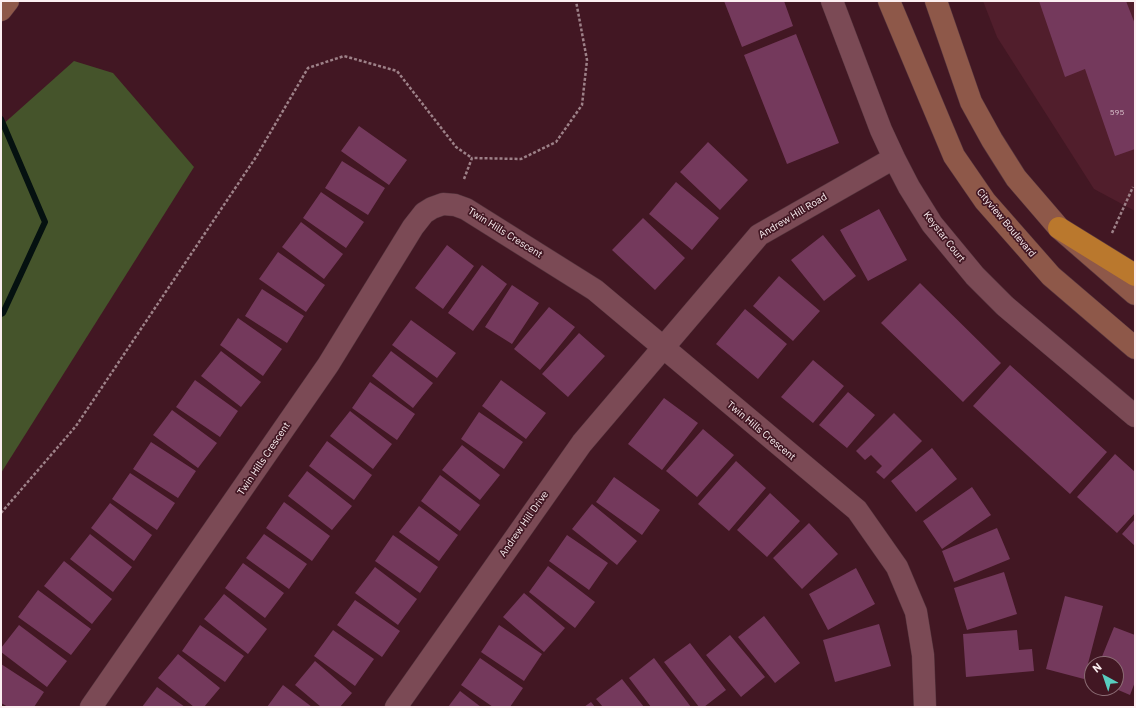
<!DOCTYPE html>
<html>
<head>
<meta charset="utf-8">
<style>
  body { margin:0 }
  #map { position:relative; width:1136px; height:708px; overflow:hidden; background:#421723; font-family:"IBM Plex Sans",sans-serif }
  canvas { display:block }
  .frame { position:absolute; inset:0; border:2px solid #fbeff1; pointer-events:none }
  .north { position:absolute; left:1084px; top:656px; width:40px; height:40px; box-sizing:border-box; background:#421723; border:1px solid #8c6d75; border-radius:50%; rotate:320deg; font-size:11px; font-weight:700; line-height:16px; text-align:center; color:#fbeff1 }
  .north::after { content:''; display:block; margin:auto; width:14px; height:18px; background:#58cec0; clip-path:polygon(50% 0,100% 100%,50% 72%,0 100%) }
</style>
</head>
<body>
<div id="map">
<canvas width="1136" height="708"></canvas>
<div class="frame"></div>
<div class="north">N</div>
</div>
<script>
const ctx = document.querySelector('canvas').getContext('2d');
ctx.lineJoin = 'round';
function paint(path, color) {
  ctx.fillStyle = color;
  ctx.fill(path, 'evenodd');
}
function shape(rows) {
  const path = new Path2D();
  for (const r of rows) {
    path.moveTo(r[0], r[1]);
    for (let i = 2; i < r.length; i += 2) path.lineTo(r[i], r[i + 1]);
  }
  return path;
}
function stroke(path, color, width, dash) {
  ctx.strokeStyle = color;
  ctx.lineWidth = width;
  ctx.lineCap = dash ? 'butt' : 'round';
  ctx.setLineDash(dash || []);
  ctx.stroke(path);
}
function drawText(font, color, halo, rows, align = 'center') {
  ctx.font = font + ' "IBM Plex Sans",sans-serif';
  ctx.lineWidth = 3.5;
  ctx.setLineDash([]);
  ctx.textBaseline = 'middle';
  ctx.strokeStyle = halo;
  ctx.fillStyle = color;
  for (const [text, x, y, turn = 0] of rows) {
    ctx.save();
    ctx.translate(x, y);
    ctx.rotate((+turn || 0) * Math.PI / 180);
    ctx.textAlign = isNaN(turn) ? turn : align;
    if (halo) ctx.strokeText(text, 0, 0);
    ctx.fillText(text, 0, 0);
    ctx.restore();
  }
}
paint(shape([
  [983,1,1135,1,1135,211,1094,189,997,37]
]), '#511e2c');
paint(shape([
  [74,61,113,73,194,167,1,473,1,126]
]), '#45542b');
stroke(shape([
  [1,119,45,222,3,313,1,314]
]), '#051110', 6);
paint(shape([
  [724,1,784,1,793,26,742,47],
  [1039,1,1126,1,1135,24,1135,149,1115,156,1085,69,1065,77],
  [796,34,839,143,787,164,744,55],
  [359,126,407,160,389,185,341,151],
  [708,142,748,180,720,210,680,172],
  [342,161,385,188,368,215,325,188],
  [676,182,719,218,692,250,649,214],
  [321,192,364,222,346,248,303,218],
  [879,209,907,260,868,281,840,230],
  [643,218,685,258,655,290,612,250],
  [301,222,343,254,324,279,282,247],
  [823,235,856,276,824,301,791,260],
  [447,245,474,266,443,309,415,288],
  [278,252,325,285,306,312,259,279],
  [482,265,507,284,473,331,448,313],
  [779,276,820,311,793,341,753,306],
  [920,283,1001,363,963,402,881,323],
  [512,285,539,303,512,344,485,327],
  [262,289,304,316,287,343,245,316],
  [549,307,575,327,540,370,514,349],
  [745,309,787,344,758,379,716,344],
  [238,318,282,349,263,376,220,345],
  [411,320,456,353,437,378,392,345],
  [579,333,605,356,568,397,542,374],
  [221,351,261,382,241,407,201,376],
  [391,351,433,383,413,408,372,376],
  [813,360,844,386,813,423,781,397],
  [1010,365,1107,452,1070,494,973,406],
  [195,380,238,411,220,437,176,407],
  [501,380,546,413,526,439,482,406],
  [370,382,415,414,397,440,352,408],
  [848,392,875,415,847,448,819,425],
  [664,398,698,423,662,470,628,444],
  [172,410,217,443,198,468,153,435],
  [350,411,392,444,373,469,330,436],
  [479,412,523,442,504,469,461,439],
  [894,413,922,441,884,479,876,472,882,466,871,455,865,460,856,451],
  [703,429,734,455,697,497,666,471],
  [327,441,372,475,354,500,309,466],
  [151,442,196,471,178,498,133,469],
  [462,445,500,475,480,500,442,470],
  [932,448,957,479,916,512,891,481],
  [1115,454,1135,472,1135,513,1117,533,1077,497],
  [736,461,766,488,729,531,698,504],
  [307,471,352,506,332,530,288,496],
  [130,473,175,503,157,530,112,499],
  [440,475,480,505,460,531,421,501],
  [614,477,660,510,642,535,596,502],
  [972,487,991,515,942,549,923,521],
  [770,493,800,521,767,557,737,530],
  [284,502,330,536,312,561,266,528],
  [110,503,152,535,134,561,91,528],
  [592,504,637,541,617,565,572,529],
  [419,506,458,535,439,561,399,532],
  [1135,519,1135,546,1122,534],
  [809,523,838,554,802,589,773,558],
  [997,528,1010,559,954,582,942,551],
  [90,534,132,567,113,592,70,559],
  [264,534,307,564,289,589,246,558],
  [393,535,438,567,420,593,375,561],
  [567,535,608,563,589,590,549,561],
  [64,561,112,599,92,624,44,586],
  [243,563,284,593,265,618,225,588],
  [548,566,595,602,575,628,529,592],
  [375,567,417,599,398,625,355,593],
  [856,568,875,604,828,630,809,594],
  [1004,572,1017,614,967,630,954,588],
  [38,590,91,629,71,655,18,617],
  [524,593,565,628,544,652,503,617],
  [224,594,267,629,248,654,204,619],
  [1065,596,1103,606,1084,679,1046,669],
  [355,600,400,631,382,657,337,625],
  [764,616,800,663,775,683,738,637],
  [879,624,891,666,835,682,823,640],
  [19,625,67,661,47,687,1,652,1,648],
  [200,625,244,656,225,682,182,651],
  [499,625,542,654,524,681,481,652],
  [1114,627,1135,635,1135,682,1130,695,1116,689,1116,664,1099,664],
  [333,630,374,659,355,686,314,656],
  [1017,630,1019,650,1032,649,1034,671,966,677,963,634],
  [730,635,765,677,741,697,706,655],
  [690,643,726,690,704,707,699,707,664,662],
  [178,654,220,688,204,707,194,707,158,678],
  [480,658,523,688,510,707,493,707,461,685],
  [654,658,691,707,651,707,629,678],
  [315,661,352,693,340,707,321,707,295,685],
  [1,664,44,692,34,707,8,707,1,703],
  [622,679,644,707,603,707,596,699],
  [283,685,312,707,267,707],
  [157,687,185,707,142,707],
  [460,691,481,707,448,707],
  [591,702,595,707,584,707]
]), '#74395c');
const minor = shape([
  [832,1,881,130,894,158,909,187,932,224,975,276,1005,306,1135,416],
  [91,707,328,365,413,227,424,213,432,208,443,204,455,205,466,209,595,290,857,510,897,567,916,612,923,655,925,707],
  [396,707,582,443,759,235,894,158]
]);
const secondary = shape([
  [889,1,954,156,985,201,1051,276,1135,348],
  [936,1,971,102,992,140,1016,178,1059,228,1135,294],
  [1,10,8,1]
]);
const motorway = shape([
  [1059,228,1135,275]
]);
stroke(minor, '#55353e', 23);
stroke(secondary, '#55353e', 23);
stroke(motorway, '#55353e', 23);
stroke(shape([
  [464,179,472,158,521,159,556,142,582,105,587,60,576,1],
  [1112,233,1133,187],
  [1,513,76,426,256,157,308,68,344,56,397,71,456,147,472,158]
]), '#9d8188', 2.5, [3, 2]);
stroke(minor, '#7b4a55', 22);
stroke(secondary, '#8e5849', 22);
stroke(motorway, '#ba782d', 22);
drawText('8px', '#d9c2cc', null, [
  ["595",1117,113]
]);
drawText('10px', '#fbeff1', '#421723', [
  ["Andrew Hill Road",793,216,-31],
  ["Cityview Boulevard",1006,223,50],
  ["Twin Hills Crescent",505,233,32],
  ["Keystar Court",944,237,52],
  ["Twin Hills Crescent",761,431,40],
  ["Twin Hills Crescent",264,459,-56],
  ["Andrew Hill Drive",524,524,-55]
]);
</script>
</body>
</html>
